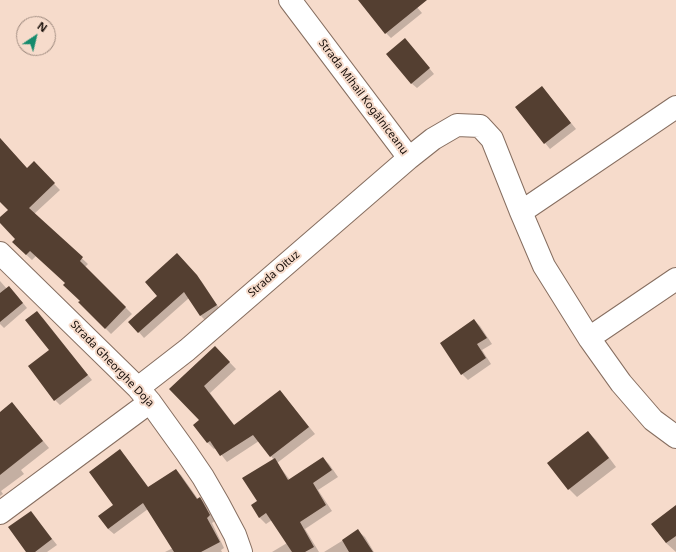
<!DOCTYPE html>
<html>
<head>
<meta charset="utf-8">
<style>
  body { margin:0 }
  #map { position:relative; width:676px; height:552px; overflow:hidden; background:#f6dbcb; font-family:"Noto Sans",sans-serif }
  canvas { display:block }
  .north { position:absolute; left:16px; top:16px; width:40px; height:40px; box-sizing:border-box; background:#f6dbcb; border:1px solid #9c887d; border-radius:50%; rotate:35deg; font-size:11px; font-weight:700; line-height:16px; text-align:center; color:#150c07 }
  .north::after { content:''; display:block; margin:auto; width:14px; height:18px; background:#168b6d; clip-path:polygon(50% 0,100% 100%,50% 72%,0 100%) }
</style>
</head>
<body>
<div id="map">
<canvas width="676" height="552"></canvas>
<div class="north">N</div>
</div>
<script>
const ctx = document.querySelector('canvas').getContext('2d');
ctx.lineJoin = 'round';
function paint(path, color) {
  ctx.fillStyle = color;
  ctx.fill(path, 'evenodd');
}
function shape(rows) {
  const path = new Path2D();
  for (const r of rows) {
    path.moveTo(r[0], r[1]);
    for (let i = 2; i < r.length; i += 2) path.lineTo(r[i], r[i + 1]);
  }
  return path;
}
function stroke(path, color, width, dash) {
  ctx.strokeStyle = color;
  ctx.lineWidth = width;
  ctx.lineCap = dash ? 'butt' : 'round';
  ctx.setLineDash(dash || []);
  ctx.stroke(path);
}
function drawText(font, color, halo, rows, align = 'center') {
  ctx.font = font + ' "Noto Sans",sans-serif';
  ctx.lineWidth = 4;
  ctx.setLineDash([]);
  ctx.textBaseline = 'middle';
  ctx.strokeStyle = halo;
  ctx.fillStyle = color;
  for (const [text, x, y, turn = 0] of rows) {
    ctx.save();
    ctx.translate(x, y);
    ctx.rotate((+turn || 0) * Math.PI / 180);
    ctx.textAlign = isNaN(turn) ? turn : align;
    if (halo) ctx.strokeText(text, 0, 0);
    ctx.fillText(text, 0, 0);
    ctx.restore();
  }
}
paint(shape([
  [372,0,411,0,422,13,391,38,386,33],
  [410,45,434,74,417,88,411,83],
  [542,87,576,129,550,149,516,108],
  [0,138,27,169,34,163,60,190,34,214,88,264,85,267,132,314,111,334,80,302,81,301,66,283,36,256,32,260,19,248,17,239,0,221,0,219,9,210,0,201],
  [183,260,202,282,221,311,206,321,201,316,189,298,144,338,130,322,159,296],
  [0,281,7,289,14,292,27,308,4,328,0,324],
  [42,317,92,380,60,405,55,400,50,350],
  [474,320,480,326,492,344,482,350,491,364,468,380,462,374,441,343],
  [215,347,236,369,210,393,235,426,280,391,315,434,277,463,290,480,323,458,329,464,338,477,318,490,332,511,305,529,319,552,272,552,287,543,272,520,266,524,260,518,252,505,258,501,274,460,259,441,227,462,216,448,214,449,208,443,194,425,200,420,170,389],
  [12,403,49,448,21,470,24,474,1,491,3,494,0,496,0,413],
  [588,432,596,440,616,467,577,497,569,489],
  [125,456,149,488,176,470,181,475,198,499,200,498,205,503,215,521,212,523,224,548,221,550,222,552,165,552,173,548,148,509,114,534,108,529],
  [676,506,676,552,666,543,652,524],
  [31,512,57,545,47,552,27,552],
  [358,531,365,537,374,552,324,552]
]), '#0003');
paint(shape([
  [358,0,427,0,385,34],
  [405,38,430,68,411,84,386,54],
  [542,86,571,123,544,144,515,107],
  [0,138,27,168,34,161,55,183,29,208,83,257,80,261,126,307,105,329,78,302,80,301,63,285,65,283,30,251,26,255,12,242,15,239,0,223,0,217,8,210,0,202],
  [177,253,197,275,217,305,200,316,184,292,138,333,128,322,157,296,145,282],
  [9,286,23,303,0,322,0,293],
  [37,311,88,375,54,401,28,366,49,350,25,320],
  [474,319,487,338,477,344,486,358,461,375,440,343],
  [215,346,230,362,204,386,234,425,280,390,309,427,270,457,253,435,220,456,210,441,207,443,193,425,199,420,169,389],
  [12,402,43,441,0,475,0,412],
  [588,431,609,458,568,490,547,463],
  [120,449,148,487,176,469,197,499,200,497,210,515,207,518,220,542,201,552,174,552,143,503,108,529,98,516,113,505,89,472],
  [323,457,332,470,313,483,326,505,300,522,314,547,305,552,292,552,266,513,259,518,251,505,257,501,242,478,275,458,288,480],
  [676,505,676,536,666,543,651,524],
  [31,511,52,539,35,552,26,552,8,527],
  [358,529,373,552,349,552,342,540]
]), '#543f31');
const minor = shape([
  [290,0,409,158],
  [521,212,676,107],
  [0,253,138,388,150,402,186,452,203,477,218,503,235,535,241,552],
  [589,338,676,279],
  [138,388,187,350,409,158,433,139,457,125,480,126,492,139,521,212,544,266,589,338,621,383,653,420,676,437],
  [0,513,150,402]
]);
stroke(minor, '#866e60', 24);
stroke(minor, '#fff', 22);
drawText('11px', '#150c07', '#f6dbcb', [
  ["Strada Mihail Kogălniceanu",363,97,53],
  ["Strada Oituz",274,274,-41],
  ["Strada Gheorghe Doja",112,364,46]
]);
</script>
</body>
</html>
